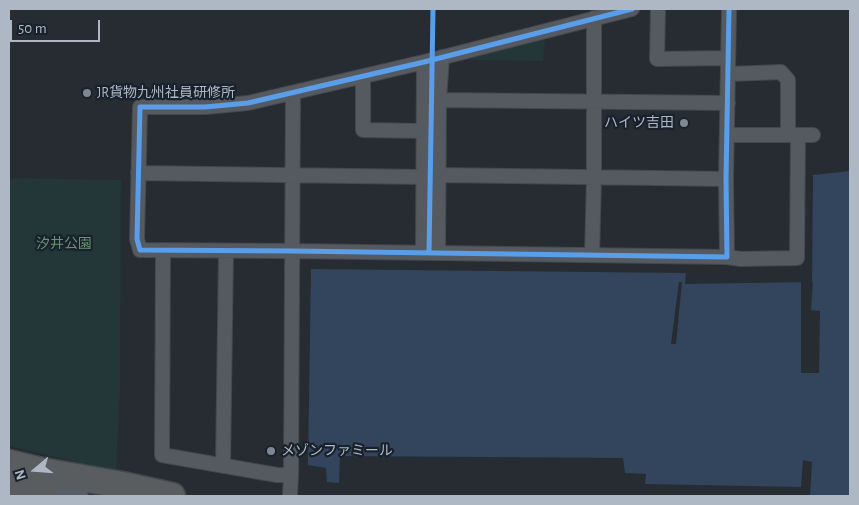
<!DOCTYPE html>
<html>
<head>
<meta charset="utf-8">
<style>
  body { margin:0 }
  #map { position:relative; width:859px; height:505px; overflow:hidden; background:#262c32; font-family:"Alegreya Sans",sans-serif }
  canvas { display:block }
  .frame { position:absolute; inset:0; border:10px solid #aeb8c5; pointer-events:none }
  .north { position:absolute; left:10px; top:445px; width:50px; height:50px; -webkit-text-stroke:4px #19222c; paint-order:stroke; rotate:252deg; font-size:14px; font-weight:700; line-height:20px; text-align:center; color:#aeb8c5 }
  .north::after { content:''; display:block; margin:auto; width:18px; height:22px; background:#aeb8c5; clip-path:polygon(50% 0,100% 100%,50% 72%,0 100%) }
  .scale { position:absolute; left:10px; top:20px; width:90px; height:22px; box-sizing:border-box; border:2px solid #aeb8c5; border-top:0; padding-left:6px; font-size:15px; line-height:18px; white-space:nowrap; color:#aeb8c5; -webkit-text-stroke:4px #19222c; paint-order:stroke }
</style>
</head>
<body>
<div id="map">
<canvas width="859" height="505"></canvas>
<div class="frame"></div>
<div class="north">N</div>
<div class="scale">50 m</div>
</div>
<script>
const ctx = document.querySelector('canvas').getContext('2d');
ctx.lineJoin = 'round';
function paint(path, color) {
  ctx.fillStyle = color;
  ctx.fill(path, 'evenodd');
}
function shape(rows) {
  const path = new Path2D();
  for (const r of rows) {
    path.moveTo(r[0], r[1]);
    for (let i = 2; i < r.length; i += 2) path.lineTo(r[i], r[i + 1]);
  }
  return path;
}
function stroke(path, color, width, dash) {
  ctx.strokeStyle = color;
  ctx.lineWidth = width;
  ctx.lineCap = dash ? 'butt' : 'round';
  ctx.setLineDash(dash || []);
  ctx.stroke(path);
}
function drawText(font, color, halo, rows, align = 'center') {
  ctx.font = font + ' "Alegreya Sans","Noto Sans JP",sans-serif';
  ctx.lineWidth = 4.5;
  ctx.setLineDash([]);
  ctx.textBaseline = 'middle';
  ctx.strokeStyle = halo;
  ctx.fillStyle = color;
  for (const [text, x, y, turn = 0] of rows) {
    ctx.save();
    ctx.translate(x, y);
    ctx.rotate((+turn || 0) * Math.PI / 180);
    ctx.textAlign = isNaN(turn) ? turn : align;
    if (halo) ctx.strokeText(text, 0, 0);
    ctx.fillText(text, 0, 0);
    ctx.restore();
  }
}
paint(shape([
  [545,37,543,61,471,60,473,55],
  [9,178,121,180,120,392,116,469,89,465,9,446]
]), '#233638');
paint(shape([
  [850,171,850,496,743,496,743,495,810,496,812,462,803,460,801,487,645,484,646,474,625,473,623,458,340,456,339,483,327,482,326,468,308,465,311,269,686,273,685,284,812,282,813,175]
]), '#32455c');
paint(shape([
  [679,282,682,282,676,344,671,344],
  [801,282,813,282,811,310,820,311,819,373,801,373]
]), '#262c32');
const street = shape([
  [632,9,424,62,248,103,205,107,140,107,137,239,140,250,292,251,727,257,726,179,729,9],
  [658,9,657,59,728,58],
  [363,77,363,130,423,131],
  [439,100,728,103],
  [727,135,788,135,788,80,781,72,729,74],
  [789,135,813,135],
  [138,173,423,177],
  [439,175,726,179],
  [163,250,162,455,277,475,291,475],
  [423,253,424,62],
  [438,253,439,100,442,57],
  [592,255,594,177,594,18],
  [727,257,741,259,797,258,798,135],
  [223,466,226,251],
  [290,496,291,475,293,94]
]);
const secondary = shape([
  [30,485,78,496]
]);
const highway = shape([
  [9,463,42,471,122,485,172,496],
  [9,488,44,496]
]);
stroke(street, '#44484d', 16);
stroke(secondary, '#44484d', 22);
stroke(highway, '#42484e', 29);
stroke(street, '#555a60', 14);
stroke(secondary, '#585e66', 20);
stroke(highway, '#5a5d60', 26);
stroke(shape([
  [632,9,424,62,248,103,205,107,140,107,137,239,140,250,292,251,727,257,726,179,729,9],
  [429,253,433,9]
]), '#5a9eea', 5);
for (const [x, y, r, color] of [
  [87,93,5,"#7e8792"],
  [684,123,5,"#7e8792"],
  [271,451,5,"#7e8792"]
]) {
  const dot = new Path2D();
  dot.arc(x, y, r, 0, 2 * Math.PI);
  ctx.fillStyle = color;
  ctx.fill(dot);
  stroke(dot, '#19222c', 2);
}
drawText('14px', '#aeb8c5', '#19222c', [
  ["JR貨物九州社員研修所",97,93],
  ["ハイツ吉田",674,123,"right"],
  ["メゾンファミール",281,451]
], 'left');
drawText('14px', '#65956e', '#19222c', [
  ["汐井公園",64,244]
]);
</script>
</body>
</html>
